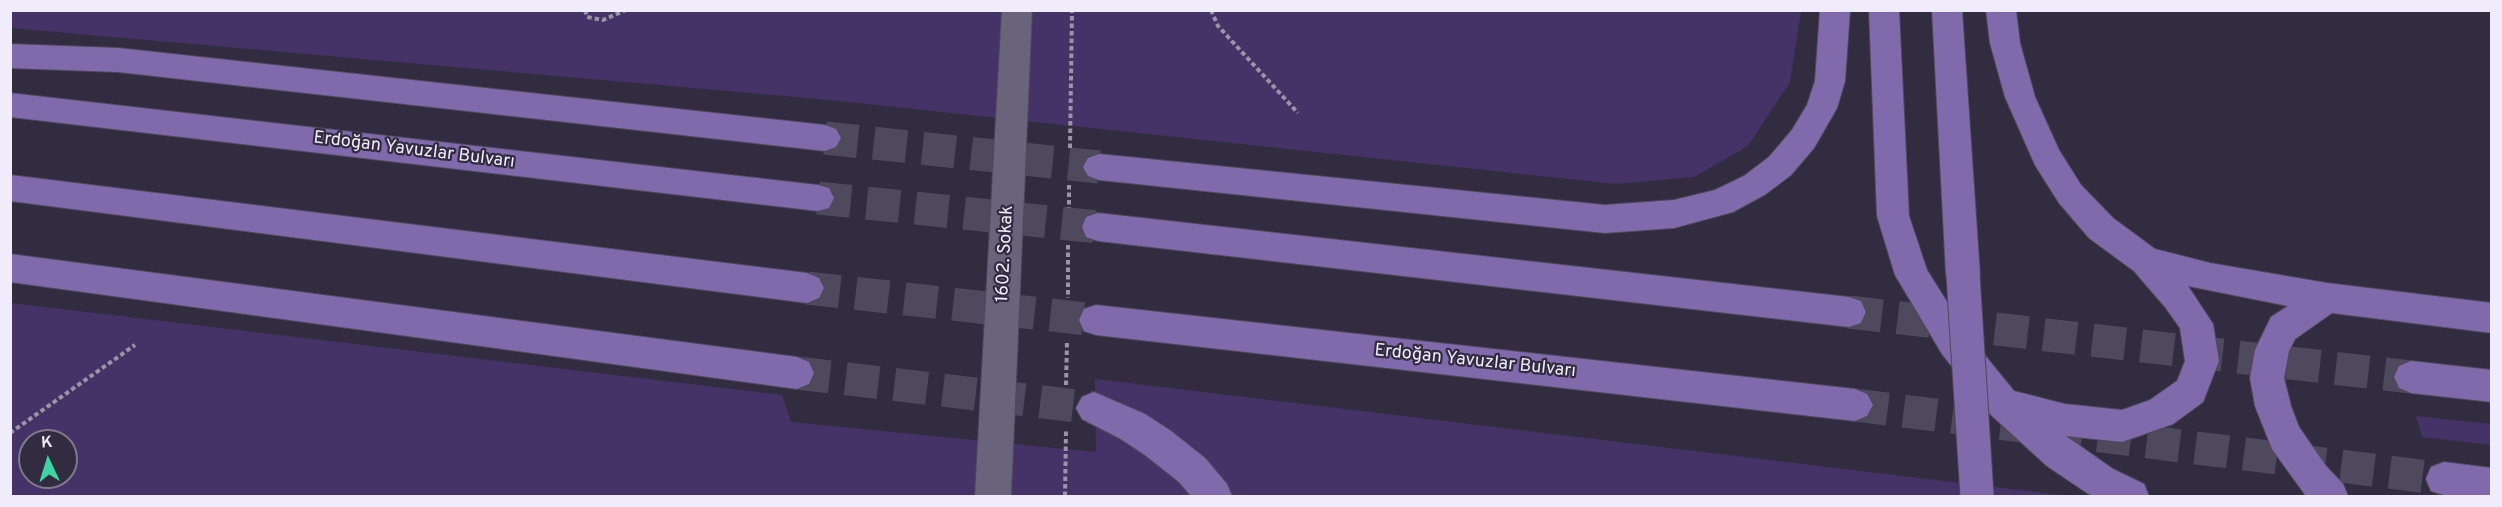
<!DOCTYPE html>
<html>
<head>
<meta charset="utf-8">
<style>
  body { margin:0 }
  #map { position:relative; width:2502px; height:507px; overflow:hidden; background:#322c41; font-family:Overpass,sans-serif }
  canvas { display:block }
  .frame { position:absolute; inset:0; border:12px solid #f0ecfb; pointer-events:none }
  .north { position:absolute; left:18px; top:429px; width:60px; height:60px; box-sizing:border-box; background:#322c41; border:2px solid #7e798b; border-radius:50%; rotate:356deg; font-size:16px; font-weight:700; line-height:24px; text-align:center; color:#f0ecfb }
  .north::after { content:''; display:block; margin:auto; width:21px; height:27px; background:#3ed4a3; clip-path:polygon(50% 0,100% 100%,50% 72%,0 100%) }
</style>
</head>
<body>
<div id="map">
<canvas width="2502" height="507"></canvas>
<div class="frame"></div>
<div class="north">K</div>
</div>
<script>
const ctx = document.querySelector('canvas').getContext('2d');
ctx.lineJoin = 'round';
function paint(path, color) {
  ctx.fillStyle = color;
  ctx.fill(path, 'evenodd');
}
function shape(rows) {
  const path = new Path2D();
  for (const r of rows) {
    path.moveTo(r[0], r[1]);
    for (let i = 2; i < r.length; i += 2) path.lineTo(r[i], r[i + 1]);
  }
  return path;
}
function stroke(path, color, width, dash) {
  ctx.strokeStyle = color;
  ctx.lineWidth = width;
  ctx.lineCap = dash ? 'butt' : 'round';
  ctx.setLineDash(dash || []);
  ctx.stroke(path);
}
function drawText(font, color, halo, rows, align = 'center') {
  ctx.font = font + ' Overpass,sans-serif';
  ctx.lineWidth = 4.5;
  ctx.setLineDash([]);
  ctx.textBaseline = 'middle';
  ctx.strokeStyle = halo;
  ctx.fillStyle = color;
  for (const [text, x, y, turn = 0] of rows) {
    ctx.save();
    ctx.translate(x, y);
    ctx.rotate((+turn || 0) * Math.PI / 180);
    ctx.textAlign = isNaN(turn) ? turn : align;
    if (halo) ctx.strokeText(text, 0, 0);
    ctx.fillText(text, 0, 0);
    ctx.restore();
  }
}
paint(shape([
  [10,11,1801,11,1790,82,1748,146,1694,177,1616,184,830,100,11,28],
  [11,303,782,395,791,422,1096,452,1095,379,2069,496,11,496],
  [30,441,66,441,66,477,30,477],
  [2416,416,2491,424,2491,445,2422,437]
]), '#453368');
stroke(shape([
  [825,138,1099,167],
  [818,198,1098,227],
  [807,288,1096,320],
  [1849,312,2411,377],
  [797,373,1094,408],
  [1855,405,2444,479]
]), '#4e495d', 33, [33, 16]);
const minor = shape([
  [1002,10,1032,10,1011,496,975,496,1002,10]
]);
const major = shape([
  [1820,10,1850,10,1845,81,1837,108,1814,148,1791,175,1766,194,1733,212,1674,228,1605,233,1099,180,1088,176,1083,167,1088,158,1099,154,1605,205,1674,200,1715,190,1744,176,1769,157,1792,130,1807,105,1815,81,1820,10],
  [1869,10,1899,10,1909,216,1927,270,1966,332,2014,391,2065,404,2122,410,2150,400,2177,381,2185,361,2180,328,2165,307,2134,271,2089,238,2059,203,2035,165,2005,97,1990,43,1986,10,2016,10,2020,43,2035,97,2059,150,2081,185,2113,218,2155,249,2210,263,2327,283,2492,303,2492,333,2332,313,2295,339,2289,351,2284,378,2291,406,2299,427,2326,466,2343,484,2348,496,2306,496,2272,449,2255,406,2250,378,2255,350,2271,317,2288,306,2188,286,2213,324,2219,361,2203,402,2173,424,2122,442,2066,436,2113,469,2144,484,2149,496,2094,496,2087,493,2047,466,1991,415,1942,354,1895,275,1877,216,1869,10],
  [1932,10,1962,10,1980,275,1975,285,1963,289,1951,285,1946,275,1932,10],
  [10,44,118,48,825,125,836,129,841,138,836,147,825,151,118,72,10,68,10,44],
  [10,93,818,185,829,188,834,198,829,208,818,211,10,117,10,93],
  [10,175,807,273,819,278,824,288,819,298,807,303,10,201,10,175],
  [1098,213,1849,297,1861,301,1866,312,1861,323,1849,327,1098,241,1086,237,1082,227,1086,217,1098,213],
  [10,254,797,357,809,362,814,373,809,384,797,389,10,282,10,254],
  [1096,305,1855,389,1867,394,1873,405,1867,416,1855,421,1096,335,1084,331,1079,320,1084,309,1096,305],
  [2411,361,2492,370,2492,402,2411,393,2399,388,2394,377,2399,366,2411,361],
  [1094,392,1145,414,1171,431,1205,458,1227,484,1232,496,1191,496,1179,482,1145,455,1119,438,1082,419,1076,408,1082,397,1094,392],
  [2444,462,2492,468,2492,496,2447,496,2431,491,2426,479,2431,467,2444,462]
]);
stroke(minor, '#4d485a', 2);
stroke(major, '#4d485a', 2);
stroke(shape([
  [585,10,587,17,603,20,626,10],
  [1211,10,1218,26,1298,113],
  [1070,148,1072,10],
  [1069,185,1069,208],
  [1068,245,1068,298],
  [1066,385,1067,341],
  [10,433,135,345],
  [1065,496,1066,431]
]), '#9994a6', 4, [4.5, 3]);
paint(minor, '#6a637c');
paint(major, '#806aab');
const majorBridge = shape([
  [1963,275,1977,496]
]);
stroke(majorBridge, '#4d485a', 35, []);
stroke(majorBridge, '#806aab', 33);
drawText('18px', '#f0ecfb', '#322c41', [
  ["Erdoğan Yavuzlar Bulvarı",414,151,7],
  ["1602. Sokak",1006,254,-87],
  ["Erdoğan Yavuzlar Bulvarı",1475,362,6]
]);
</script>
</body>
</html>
